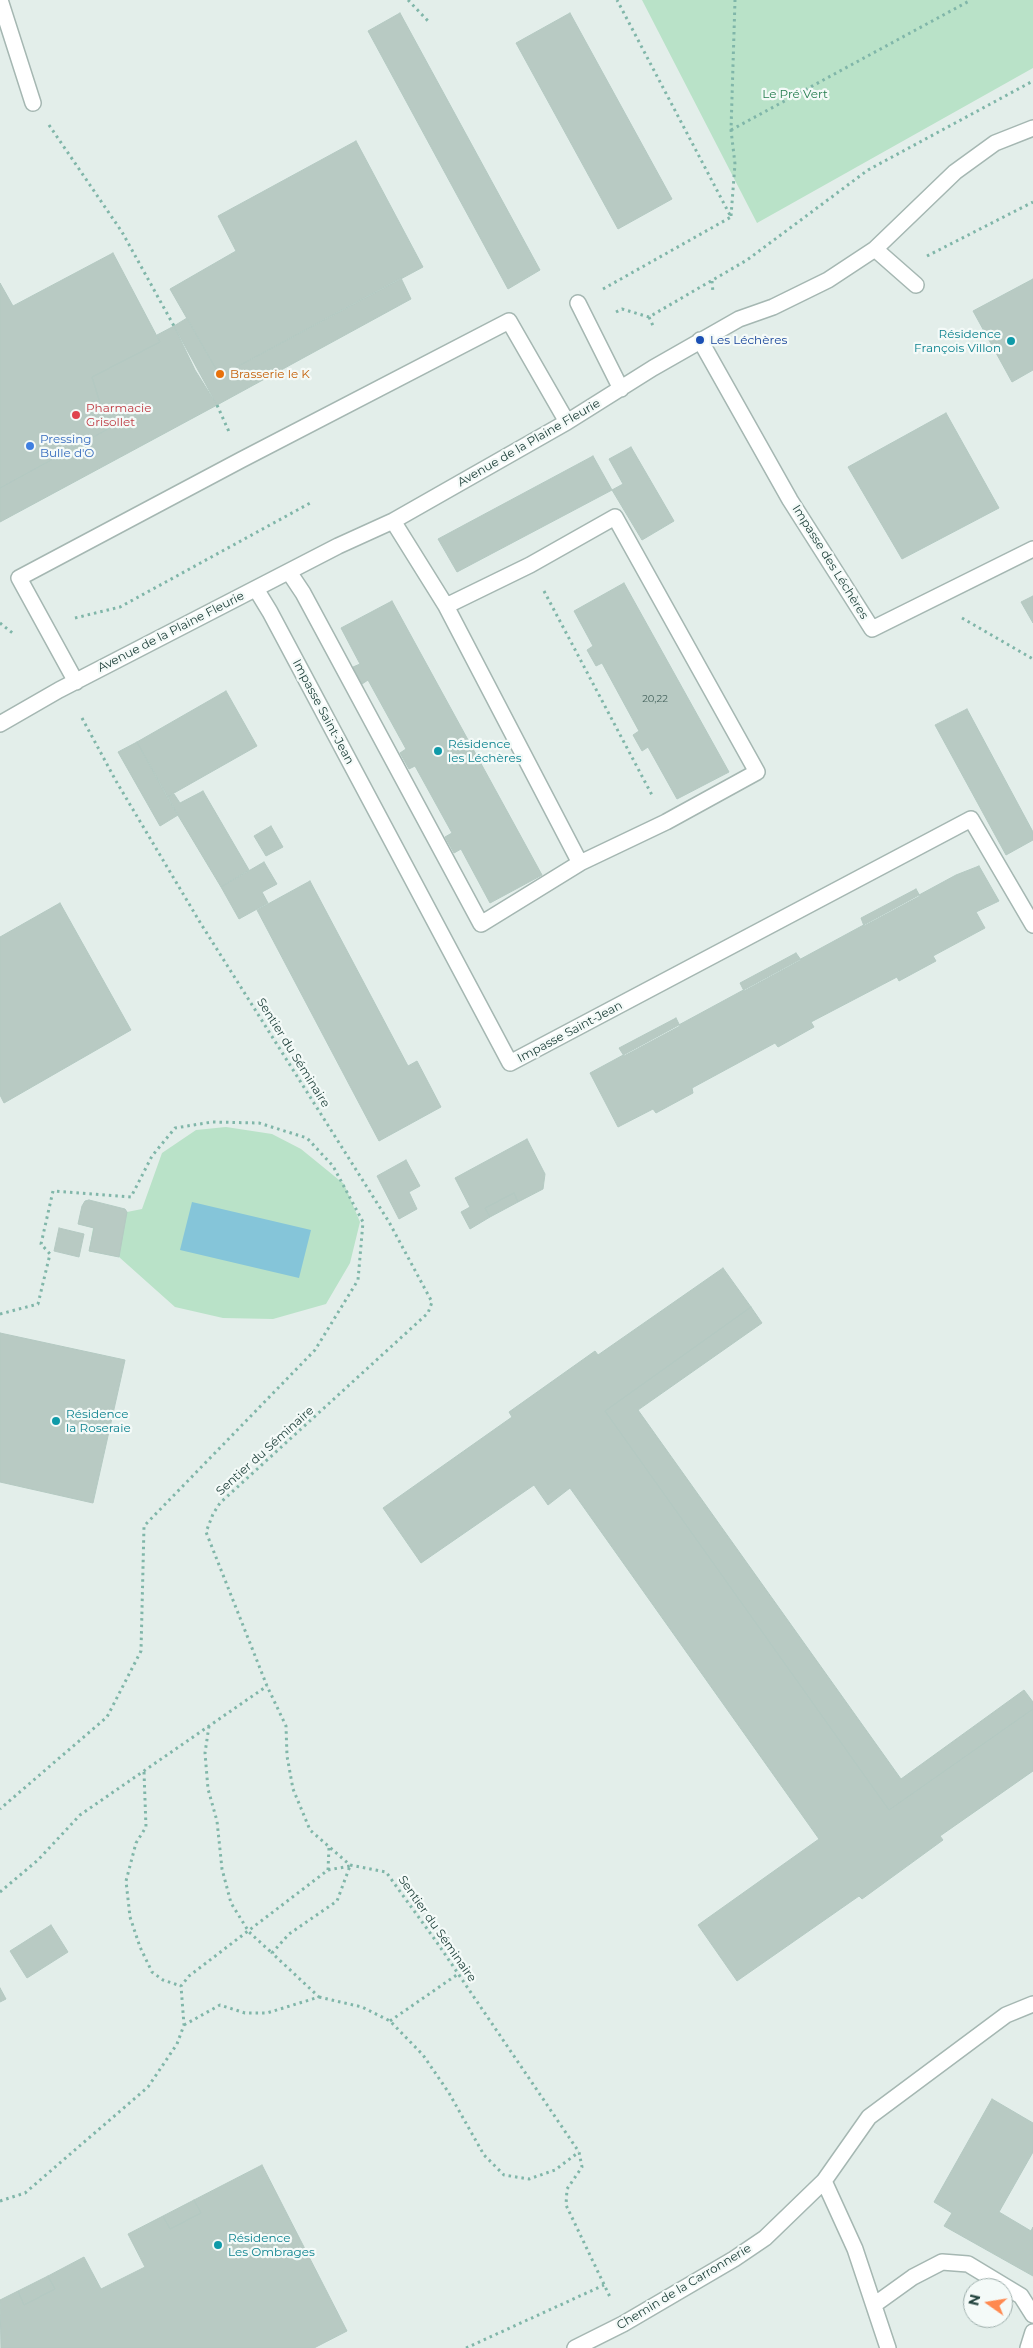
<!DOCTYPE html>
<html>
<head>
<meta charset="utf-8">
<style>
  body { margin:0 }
  #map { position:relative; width:1033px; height:2348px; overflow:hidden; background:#e3eeea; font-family:Montserrat,sans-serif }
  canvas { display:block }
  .north { position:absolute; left:963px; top:2278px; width:50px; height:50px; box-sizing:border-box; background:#f4faf8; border:1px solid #9fb0ad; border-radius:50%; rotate:283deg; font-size:14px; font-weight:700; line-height:20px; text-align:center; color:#20423c }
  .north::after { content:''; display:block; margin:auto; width:18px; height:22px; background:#ff8950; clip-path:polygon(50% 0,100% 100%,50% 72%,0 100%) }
</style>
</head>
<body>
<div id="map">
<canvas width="1033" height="2348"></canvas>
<div class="north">N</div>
</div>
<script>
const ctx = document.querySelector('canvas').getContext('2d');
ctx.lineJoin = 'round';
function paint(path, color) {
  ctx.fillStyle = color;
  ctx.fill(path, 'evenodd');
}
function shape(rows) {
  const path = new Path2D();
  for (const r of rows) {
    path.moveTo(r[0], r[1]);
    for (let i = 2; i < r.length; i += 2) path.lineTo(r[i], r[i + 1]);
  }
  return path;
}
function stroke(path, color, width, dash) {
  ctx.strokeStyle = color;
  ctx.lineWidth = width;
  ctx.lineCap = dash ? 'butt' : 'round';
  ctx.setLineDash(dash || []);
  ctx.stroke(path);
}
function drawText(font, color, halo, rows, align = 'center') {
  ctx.font = font + ' Montserrat,sans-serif';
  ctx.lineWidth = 4.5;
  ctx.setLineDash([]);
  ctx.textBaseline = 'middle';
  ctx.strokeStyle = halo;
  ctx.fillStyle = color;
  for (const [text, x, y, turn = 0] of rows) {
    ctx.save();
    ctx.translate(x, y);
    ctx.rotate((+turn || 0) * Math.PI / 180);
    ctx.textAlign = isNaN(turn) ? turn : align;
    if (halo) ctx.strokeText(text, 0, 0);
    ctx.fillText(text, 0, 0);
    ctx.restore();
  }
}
paint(shape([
  [642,0,1033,0,1033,68,757,223],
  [226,1127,272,1134,301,1149,344,1184,360,1222,350,1263,326,1304,273,1319,223,1318,175,1307,119,1257,89,1251,93,1228,78,1224,82,1206,125,1209,127,1212,142,1209,162,1153,196,1130]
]), '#b9e2c8');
paint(shape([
  [192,1202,311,1230,299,1278,180,1250]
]), '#85c5d9');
const building = shape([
  [400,13,540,270,508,289,368,31,400,13],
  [570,13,672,199,618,229,516,43,570,13],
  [356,141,423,267,220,376,170,289,236,251,218,216,356,141],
  [113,253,160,342,92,377,108,429,0,488,0,283,13,306,113,253],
  [401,278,411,299,217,405,195,370,174,326,187,318,220,376,401,278],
  [1033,279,1033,370,1012,382,973,311,1033,279],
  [174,326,217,405,0,522,0,488,108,429,92,377,160,342,157,335,174,326],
  [946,413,999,508,902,559,848,467,946,413],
  [631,447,674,521,642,540,612,490,623,484,609,459,631,447],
  [593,456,612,490,457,572,438,539,593,456],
  [624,583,729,772,677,799,648,747,642,751,633,735,639,731,602,663,596,666,587,650,593,646,574,611,624,583],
  [1033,596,1033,623,1021,602,1033,596],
  [392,601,542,875,490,903,461,849,454,853,445,837,452,833,415,766,409,769,400,753,406,749,368,680,362,684,353,667,360,664,341,628,392,601],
  [226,691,257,746,167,797,137,742,226,691],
  [967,709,1033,832,1033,840,1006,855,935,725,967,709],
  [137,742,178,815,160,826,118,752,137,742],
  [203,791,249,870,221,887,167,797,174,794,180,803,203,791],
  [271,826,283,847,266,856,254,836,271,826],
  [264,862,277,884,262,892,268,903,239,919,221,887,264,862],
  [979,866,999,901,976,912,985,928,933,956,936,961,899,981,897,977,811,1022,814,1027,778,1047,775,1043,692,1088,693,1093,656,1113,653,1109,618,1127,590,1073,956,875,979,866],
  [310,881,408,1066,417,1061,441,1107,379,1141,257,910,310,881],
  [916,889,920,896,864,926,861,918,916,889],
  [60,903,131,1030,4,1103,0,1095,0,937,60,903],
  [796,953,801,960,744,991,740,983,796,953],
  [676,1018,680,1026,624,1056,619,1048,676,1018],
  [527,1139,545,1174,543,1189,518,1202,514,1193,485,1208,490,1217,470,1229,461,1212,470,1207,455,1178,527,1139],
  [406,1160,420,1186,409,1192,417,1209,399,1219,377,1176,406,1160],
  [514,1193,518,1202,490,1217,485,1208,514,1193],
  [89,1200,125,1209,127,1212,119,1257,89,1251,94,1228,78,1224,82,1206,85,1201,89,1200],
  [59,1228,84,1234,79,1257,54,1251,59,1228],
  [723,1268,751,1307,605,1411,889,1810,1033,1709,1033,1771,940,1836,943,1840,862,1899,859,1896,737,1981,698,1925,819,1839,570,1488,548,1505,534,1485,421,1563,383,1508,512,1417,509,1412,595,1351,598,1355,723,1268],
  [751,1307,762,1323,638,1410,901,1779,1024,1690,1033,1702,1033,1709,889,1810,605,1411,751,1307],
  [0,1333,125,1360,93,1503,0,1482,0,1333],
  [51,1925,68,1952,27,1978,10,1951,51,1925],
  [0,1988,6,1999,0,2002,0,1988],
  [992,2099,1033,2123,1033,2152,999,2212,1031,2231,1033,2227,1033,2276,944,2226,952,2213,934,2202,992,2099],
  [262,2165,347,2331,314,2348,1,2348,0,2300,18,2291,24,2305,55,2289,48,2276,84,2257,101,2289,145,2267,128,2234,163,2216,170,2229,201,2213,194,2200,262,2165],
  [194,2200,201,2213,170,2229,163,2216,194,2200],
  [48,2276,55,2289,24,2305,18,2291,48,2276]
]);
paint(building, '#b8cac3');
stroke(building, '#b4c9c2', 1);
const minor = shape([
  [0,0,33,103],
  [875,249,916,285],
  [578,303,621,389],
  [700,340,790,500,872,629,1033,549],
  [289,572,303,593,481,924,580,863,446,606,393,521],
  [256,589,270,612,510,1063,971,819,1033,925],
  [446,606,530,565,615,517,757,772,666,822,580,863],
  [76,682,19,578,241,460,509,321,567,422],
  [0,724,59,690,338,546,393,521,567,422,653,368,739,319,773,307,828,280,875,249,955,172,995,143,1033,128],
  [824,2181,855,2249,888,2348],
  [874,2305,913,2277,942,2262,968,2264,1021,2296,1033,2315],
  [575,2348,623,2324,734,2259,765,2238,824,2181,869,2117,1006,2015,1033,2004],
  [1028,2348,1033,2332]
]);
stroke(minor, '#a5b7b2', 18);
stroke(shape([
  [408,0,429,22],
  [49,125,122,232,174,326],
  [731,130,971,0],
  [731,216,735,164,731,130,735,0],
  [927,256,1033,202],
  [712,281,713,293],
  [603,289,731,217,617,0],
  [616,312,622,309,649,317,747,260,868,170,1033,81],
  [649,317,654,328],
  [217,405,230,434],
  [544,591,653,797],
  [75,618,120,607,312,502],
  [962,618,1033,659],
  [0,623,15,635],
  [82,718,116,781,201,924,389,1222,432,1302,428,1313,220,1503,213,1514,206,1532,267,1686,286,1726,287,1756,293,1789,310,1830,350,1865,386,1872,438,1944,579,2152,582,2167,567,2189,566,2205,610,2297],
  [0,1314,38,1304,50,1254,41,1244,53,1191,131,1197,152,1156,175,1128,212,1122,259,1123,307,1138,333,1166,363,1222,358,1280,315,1350,144,1526,141,1651,107,1717,0,1809],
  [209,1726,205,1753,208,1789,217,1821,222,1869,231,1903,249,1932,272,1953],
  [144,1772,146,1827,136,1843,126,1881,130,1917,140,1947,152,1972,163,1980,181,1986],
  [328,1870,329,1847],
  [0,1892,38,1860,80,1815,267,1686],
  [319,1997,362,2007,390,2021,423,2055,449,2093,484,2155,504,2175,529,2179,555,2170,579,2152],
  [390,2021,458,1974],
  [184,2025,220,2005,245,2013,267,2013,319,1997,272,1953,289,1934,337,1901,350,1866],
  [0,2201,25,2193,148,2087,177,2044,184,2025,181,1986,189,1976,328,1870,350,1866],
  [466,2348,604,2285]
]), '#80b6a9', 3, [2.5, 4]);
stroke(minor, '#fff', 15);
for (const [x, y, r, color] of [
  [700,340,5,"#1a4fb4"],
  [1011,341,5,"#0f9aa8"],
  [220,374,5,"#e8710a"],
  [76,415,5,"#e0444e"],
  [30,446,5,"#3f7fe0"],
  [438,751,5,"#0f9aa8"],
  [56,1421,5,"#0f9aa8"],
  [218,2245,5,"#0f9aa8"]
]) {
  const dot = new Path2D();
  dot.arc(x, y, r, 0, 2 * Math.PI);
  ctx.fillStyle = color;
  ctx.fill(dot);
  stroke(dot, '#f4faf8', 2);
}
drawText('10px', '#46645e', null, [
  ["20,22",655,699]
]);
drawText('12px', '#257e4f', '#f4faf8', [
  ["Le Pré Vert",795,94]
]);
drawText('12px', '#0d838f', '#f4faf8', [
  ["Résidence",1001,334,"right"],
  ["François Villon",1001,348,"right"],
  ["Résidence",448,744],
  ["les Léchères",448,758],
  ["Résidence",66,1414],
  ["la Roseraie",66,1428],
  ["Résidence",228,2238],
  ["Les Ombrages",228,2252]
], 'left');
drawText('12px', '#164399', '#f4faf8', [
  ["Les Léchères",710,340]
], 'left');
drawText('12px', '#c56008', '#f4faf8', [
  ["Brasserie le K",230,374]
], 'left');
drawText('12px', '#be3a42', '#f4faf8', [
  ["Pharmacie",86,408],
  ["Grisollet",86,422]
], 'left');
drawText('12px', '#366cbe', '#f4faf8', [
  ["Pressing",40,439],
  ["Bulle d'O",40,453]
], 'left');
drawText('12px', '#20423c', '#f4faf8', [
  ["Avenue de la Plaine Fleurie",529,443,-30],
  ["Impasse des Léchères",830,562,58],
  ["Avenue de la Plaine Fleurie",171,632,-27],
  ["Impasse Saint-Jean",323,712,62],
  ["Impasse Saint-Jean",570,1032,-28],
  ["Sentier du Séminaire",293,1053,58],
  ["Sentier du Séminaire",265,1451,-42],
  ["Sentier du Séminaire",437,1929,55],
  ["Chemin de la Carronnerie",684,2287,-31]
]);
</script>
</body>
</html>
